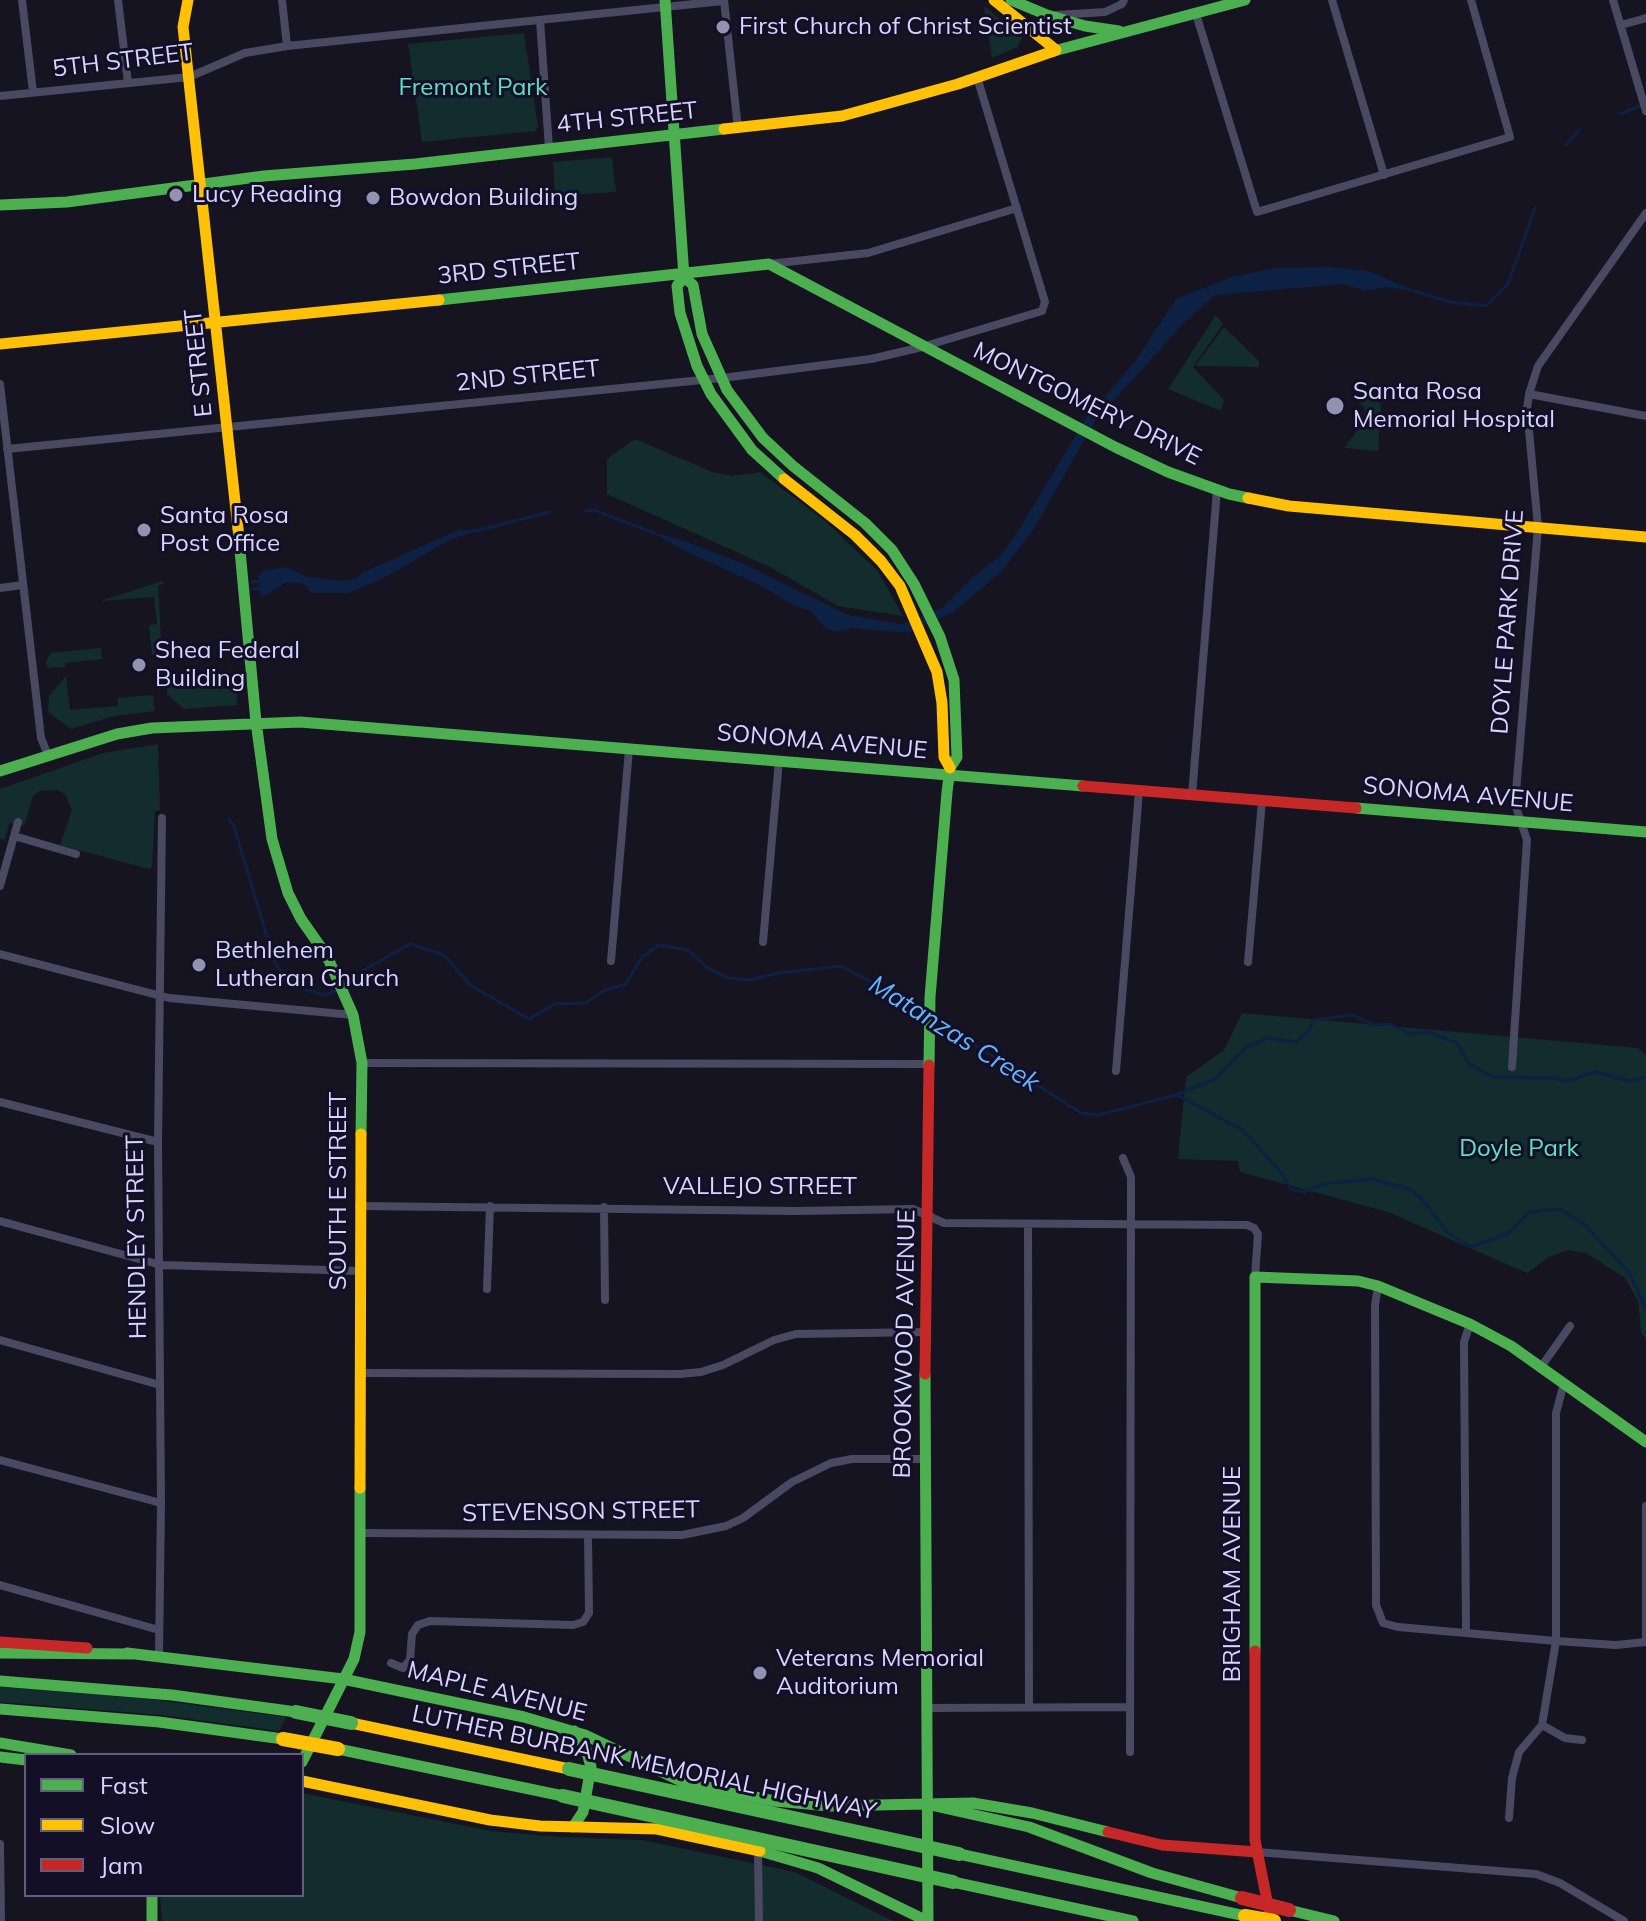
<!DOCTYPE html>
<html>
<head>
<meta charset="utf-8">
<style>
  body { margin:0 }
  #map { position:relative; width:1646px; height:1921px; overflow:hidden; background:#161421; font-family:Mulish,sans-serif }
  canvas { display:block }
  .legend { position:absolute; left:24px; top:1753px; width:280px; height:144px; box-sizing:border-box; background:#130f26; border:2px solid #625e7d; margin:0; padding:10px 14px; list-style:none; font-size:24px; color:#d9d4ff }
  .legend li { display:flex; align-items:center; gap:16px; height:40px }
  .legend b { width:40px; border:2px solid #625e7d }
</style>
</head>
<body>
<div id="map">
<canvas width="1646" height="1921"></canvas>
<ul class="legend">
<li><b style="height:10px;background:#4caf50"></b>Fast</li>
<li><b style="height:10px;background:#ffc107"></b>Slow</li>
<li><b style="height:10px;background:#c62828"></b>Jam</li>
</ul>
</div>
<script>
const ctx = document.querySelector('canvas').getContext('2d');
ctx.lineJoin = 'round';
function paint(path, color) {
  ctx.fillStyle = color;
  ctx.fill(path, 'evenodd');
}
function shape(rows) {
  const path = new Path2D();
  for (const r of rows) {
    path.moveTo(r[0], r[1]);
    for (let i = 2; i < r.length; i += 2) path.lineTo(r[i], r[i + 1]);
  }
  return path;
}
function stroke(path, color, width, dash) {
  ctx.strokeStyle = color;
  ctx.lineWidth = width;
  ctx.lineCap = dash ? 'butt' : 'round';
  ctx.setLineDash(dash || []);
  ctx.stroke(path);
}
function drawText(font, color, halo, rows, align = 'center') {
  ctx.font = font + ' Mulish,sans-serif';
  ctx.lineWidth = 6;
  ctx.setLineDash([]);
  ctx.textBaseline = 'middle';
  ctx.strokeStyle = halo;
  ctx.fillStyle = color;
  for (const [text, x, y, turn = 0] of rows) {
    ctx.save();
    ctx.translate(x, y);
    ctx.rotate((+turn || 0) * Math.PI / 180);
    ctx.textAlign = isNaN(turn) ? turn : align;
    if (halo) ctx.strokeText(text, 0, 0);
    ctx.fillText(text, 0, 0);
    ctx.restore();
  }
}
paint(shape([
  [984,6,1022,37,1018,47,992,58],
  [524,33,538,127,535,131,422,142,408,44],
  [612,157,616,192,555,196,553,162],
  [1216,315,1223,324,1193,367,1224,400,1221,411,1168,389],
  [1224,327,1259,361,1259,367,1195,366],
  [1362,384,1381,404,1378,451,1344,448,1364,421,1365,408,1360,403,1362,400,1354,391],
  [635,439,712,472,732,476,760,472,824,520,877,570,903,616,838,606,770,567,607,494,607,459],
  [163,581,164,584,158,585,162,654,152,655,149,625,157,624,154,597,100,601],
  [101,648,102,659,65,663,65,667,47,668,46,661,51,653],
  [214,674,237,693,237,705,184,709,167,694,167,685,214,681],
  [66,676,70,710,118,706,118,698,153,695,155,711,114,716,71,729,49,713,48,709,49,696],
  [158,744,160,810,155,811,152,867,149,869,60,845,72,810,65,794,57,790,40,791,33,796,24,826,9,823,5,840,0,839,0,789,103,753],
  [1242,1013,1638,1048,1646,1055,1646,1339,1641,1333,1638,1301,1625,1278,1586,1253,1568,1250,1549,1257,1527,1273,1388,1212,1240,1172,1238,1161,1178,1159,1186,1077,1224,1050],
  [0,1687,140,1698,286,1717,279,1731,161,1715,0,1702],
  [302,1793,491,1831,560,1837,642,1840,795,1872,893,1921,162,1921,160,1895,302,1895]
]), '#132c2d');
paint(shape([
  [1329,267,1368,271,1418,292,1387,287,1365,291,1344,284,1215,295,1181,326,1095,421,1035,527,1002,571,953,612,908,633,853,628,836,632,826,628,810,611,791,604,762,586,683,550,652,532,685,541,746,565,848,615,902,624,942,608,974,576,1001,555,1018,531,1085,420,1136,360,1176,299,1232,277,1275,268],
  [458,530,480,530,449,540,384,578,348,593,311,593,304,584,287,582,261,598,258,576,263,571,287,567,308,577,343,581,356,579,362,573]
]), '#0d2144');
stroke(shape([
  [1620,114,1642,105],
  [1566,145,1579,130],
  [1414,291,1450,302,1486,306,1508,284,1535,208],
  [585,511,594,510,654,533],
  [476,531,550,512],
  [252,582,261,581],
  [252,589,263,588],
  [229,819,234,826,274,960,279,969,294,984,306,990,325,995,338,990],
  [345,987,355,984,362,971,410,944,444,955,470,985,529,1019,555,1004,585,1003,603,991,626,984,642,957,659,945,688,950,708,968,728,978,750,980,779,973,841,966,903,998,927,1014],
  [933,1018,1081,1113,1098,1115,1177,1095,1243,1130,1283,1175,1291,1189,1304,1192,1323,1184,1372,1179,1409,1189,1421,1198,1448,1233,1471,1247,1507,1234,1530,1212,1560,1209,1585,1225,1630,1274,1646,1310],
  [1178,1094,1215,1079,1246,1047,1268,1038,1296,1042,1307,1033,1315,1020,1353,1015,1373,1025,1390,1024,1410,1034,1428,1032,1457,1043,1468,1063,1492,1077,1554,1078,1567,1081,1595,1072,1630,1081,1646,1077]
]), '#0d2144', 3);
stroke(shape([
  [22,0,33,92],
  [118,0,128,83],
  [282,0,287,46],
  [724,0,738,129],
  [1332,0,1384,175],
  [1613,0,1646,111],
  [1196,14,1257,212,1510,137,1471,0],
  [1057,15,1105,12,1122,4,1124,0],
  [540,20,549,148],
  [1621,25,1646,18],
  [0,96,189,77,245,53,287,46,723,1],
  [769,264,868,253,1017,208],
  [0,384,41,738,48,755],
  [1529,394,1646,416],
  [7,449,722,378,871,359,922,347,1042,311,1045,302,977,77],
  [0,588,22,585],
  [1192,795,1217,490],
  [14,836,76,854],
  [0,886,18,822],
  [763,942,779,760],
  [0,954,169,998,353,1015],
  [611,961,629,749],
  [1248,962,1262,801],
  [362,1063,929,1064],
  [1512,1067,1527,840,1515,804,1538,527,1527,409,1529,394,1538,366,1646,213],
  [1116,1071,1139,791],
  [0,1102,158,1142],
  [1123,1158,1131,1177,1130,1752],
  [359,1206,796,1211,913,1209,944,1223,1247,1225,1254,1228,1258,1234,1255,1277],
  [604,1207,605,1300],
  [0,1221,161,1265,360,1271],
  [1028,1224,1029,1707],
  [1378,1286,1375,1305,1376,1605,1383,1623,1398,1627,1556,1641,1616,1645,1646,1642,1646,1506],
  [487,1289,490,1206],
  [0,1340,160,1385],
  [1541,1367,1570,1326],
  [360,1373,680,1374,701,1372,723,1365,774,1340,796,1334,925,1332],
  [0,1460,161,1503],
  [361,1533,682,1535,726,1526,743,1518,792,1482,831,1463,852,1459,926,1459],
  [0,1585,159,1630],
  [1466,1633,1464,1342,1470,1324],
  [159,1656,161,1503,158,1142,162,818],
  [391,1663,403,1668,410,1660,412,1634,418,1625,430,1621,573,1625,583,1622,589,1613,588,1535],
  [928,1708,1130,1707],
  [1542,1725,1565,1738,1582,1740],
  [1509,1818,1512,1778,1519,1752,1542,1725,1556,1641,1556,1413,1564,1383],
  [0,1844,1,1921],
  [758,1850,759,1921],
  [1257,1852,1536,1874,1560,1883,1624,1921]
]), '#4a4962', 8);
stroke(shape([
  [665,0,684,277,677,286,680,313,697,366,711,394,752,450,784,479],
  [1011,0,1047,15,1085,26,1119,31],
  [1054,51,1245,0],
  [0,205,67,202,264,176,415,164,724,129],
  [684,277,693,285,702,334,727,390,763,438,793,466,865,523,892,550,914,584,940,637,954,680,957,757,950,768,947,792,930,997,929,1065],
  [439,300,769,264,1115,447,1168,472,1229,494,1248,498],
  [238,529,256,722,272,839,288,893,301,919,327,956,353,1015,362,1063,361,1134],
  [0,771,117,734,152,728,300,722,1083,786],
  [1356,808,1646,832],
  [925,1374,928,1921],
  [1255,1651,1255,1277,1358,1281,1378,1286,1470,1324,1511,1346,1646,1442],
  [0,1653,135,1654],
  [127,1653,343,1679,524,1717,585,1735,683,1782,774,1801,830,1806,973,1803,1032,1813,1108,1832],
  [0,1681,172,1695,296,1712],
  [0,1709,159,1722,283,1739],
  [0,1743,71,1755],
  [338,1749,563,1796],
  [0,1757,26,1760],
  [302,1762,354,1659,360,1632,360,1488],
  [926,1804,1029,1827,1152,1873,1242,1898],
  [573,1827,583,1812,591,1767,586,1749,574,1731],
  [760,1851,818,1868,927,1921],
  [959,1854,1245,1916],
  [953,1882,1133,1921],
  [152,1895,152,1921],
  [1289,1910,1334,1921]
]), '#4caf50', 11);
stroke(shape([
  [188,0,183,27,238,529],
  [994,0,1056,50],
  [724,129,842,116,958,84,1054,51],
  [0,344,439,300],
  [784,479,855,535,881,561,900,586,937,672,942,703,944,757,950,768],
  [1248,498,1289,506,1646,537],
  [360,1488,361,1134],
  [351,1723,569,1769],
  [302,1781,490,1820,540,1826,657,1829,760,1851]
]), '#ffc107', 11);
stroke(shape([
  [1083,786,1356,808],
  [925,1374,929,1065],
  [0,1642,87,1648],
  [1255,1651,1255,1840,1271,1921],
  [1108,1832,1162,1845,1257,1852]
]), '#c62828', 11);
stroke(shape([
  [296,1712,351,1723],
  [569,1769,959,1854],
  [563,1796,953,1882]
]), '#4caf50', 14);
stroke(shape([
  [283,1739,338,1749],
  [1245,1916,1274,1921]
]), '#ffc107', 14);
stroke(shape([
  [1242,1898,1289,1910]
]), '#c62828', 14);
for (const [x, y, r, color] of [
  [723,27,8,"#9591b1"],
  [176,195,8,"#9591b1"],
  [373,198,8,"#9591b1"],
  [1335,406,10,"#9591b1"],
  [144,530,8,"#9591b1"],
  [139,665,8,"#9591b1"],
  [199,965,8,"#9591b1"],
  [760,1673,8,"#9591b1"]
]) {
  const dot = new Path2D();
  dot.arc(x, y, r, 0, 2 * Math.PI);
  ctx.fillStyle = color;
  ctx.fill(dot);
  stroke(dot, '#130f26', 3);
}
drawText('24px', '#d9d4ff', '#130f26', [
  ["First Church of Christ Scientist",739,27],
  ["Lucy Reading",192,195],
  ["Bowdon Building",389,198],
  ["Santa Rosa",1353,392],
  ["Memorial Hospital",1353,420],
  ["Santa Rosa",160,516],
  ["Post Office",160,544],
  ["Shea Federal",155,651],
  ["Building",155,679],
  ["Bethlehem",215,951],
  ["Lutheran Church",215,979],
  ["Veterans Memorial",776,1659],
  ["Auditorium",776,1687]
], 'left');
drawText('24px', '#d9d4ff', '#130f26', [
  ["5TH STREET",123,61,-7],
  ["4TH STREET",627,118,-6],
  ["3RD STREET",509,269,-6],
  ["E STREET",199,363,-96],
  ["2ND STREET",528,376,-6],
  ["MONTGOMERY DRIVE",1087,404,26],
  ["DOYLE PARK DRIVE",1508,622,-86],
  ["SONOMA AVENUE",822,742,5],
  ["SONOMA AVENUE",1468,795,5],
  ["VALLEJO STREET",760,1187],
  ["SOUTH E STREET",339,1191,-90],
  ["HENDLEY STREET",137,1237,-91],
  ["BROOKWOOD AVENUE",905,1344,-89],
  ["STEVENSON STREET",581,1512,-1],
  ["BRIGHAM AVENUE",1233,1574,-90],
  ["MAPLE AVENUE",497,1692,14],
  ["LUTHER BURBANK MEMORIAL HIGHWAY",644,1763,12]
]);
drawText('24px', '#5fe0c0', '#130f26', [
  ["Fremont Park",473,88],
  ["Doyle Park",1519,1149]
]);
drawText('italic 26px', '#62b6ff', '#130f26', [
  ["Matanzas Creek",954,1034,32]
]);
</script>
</body>
</html>
